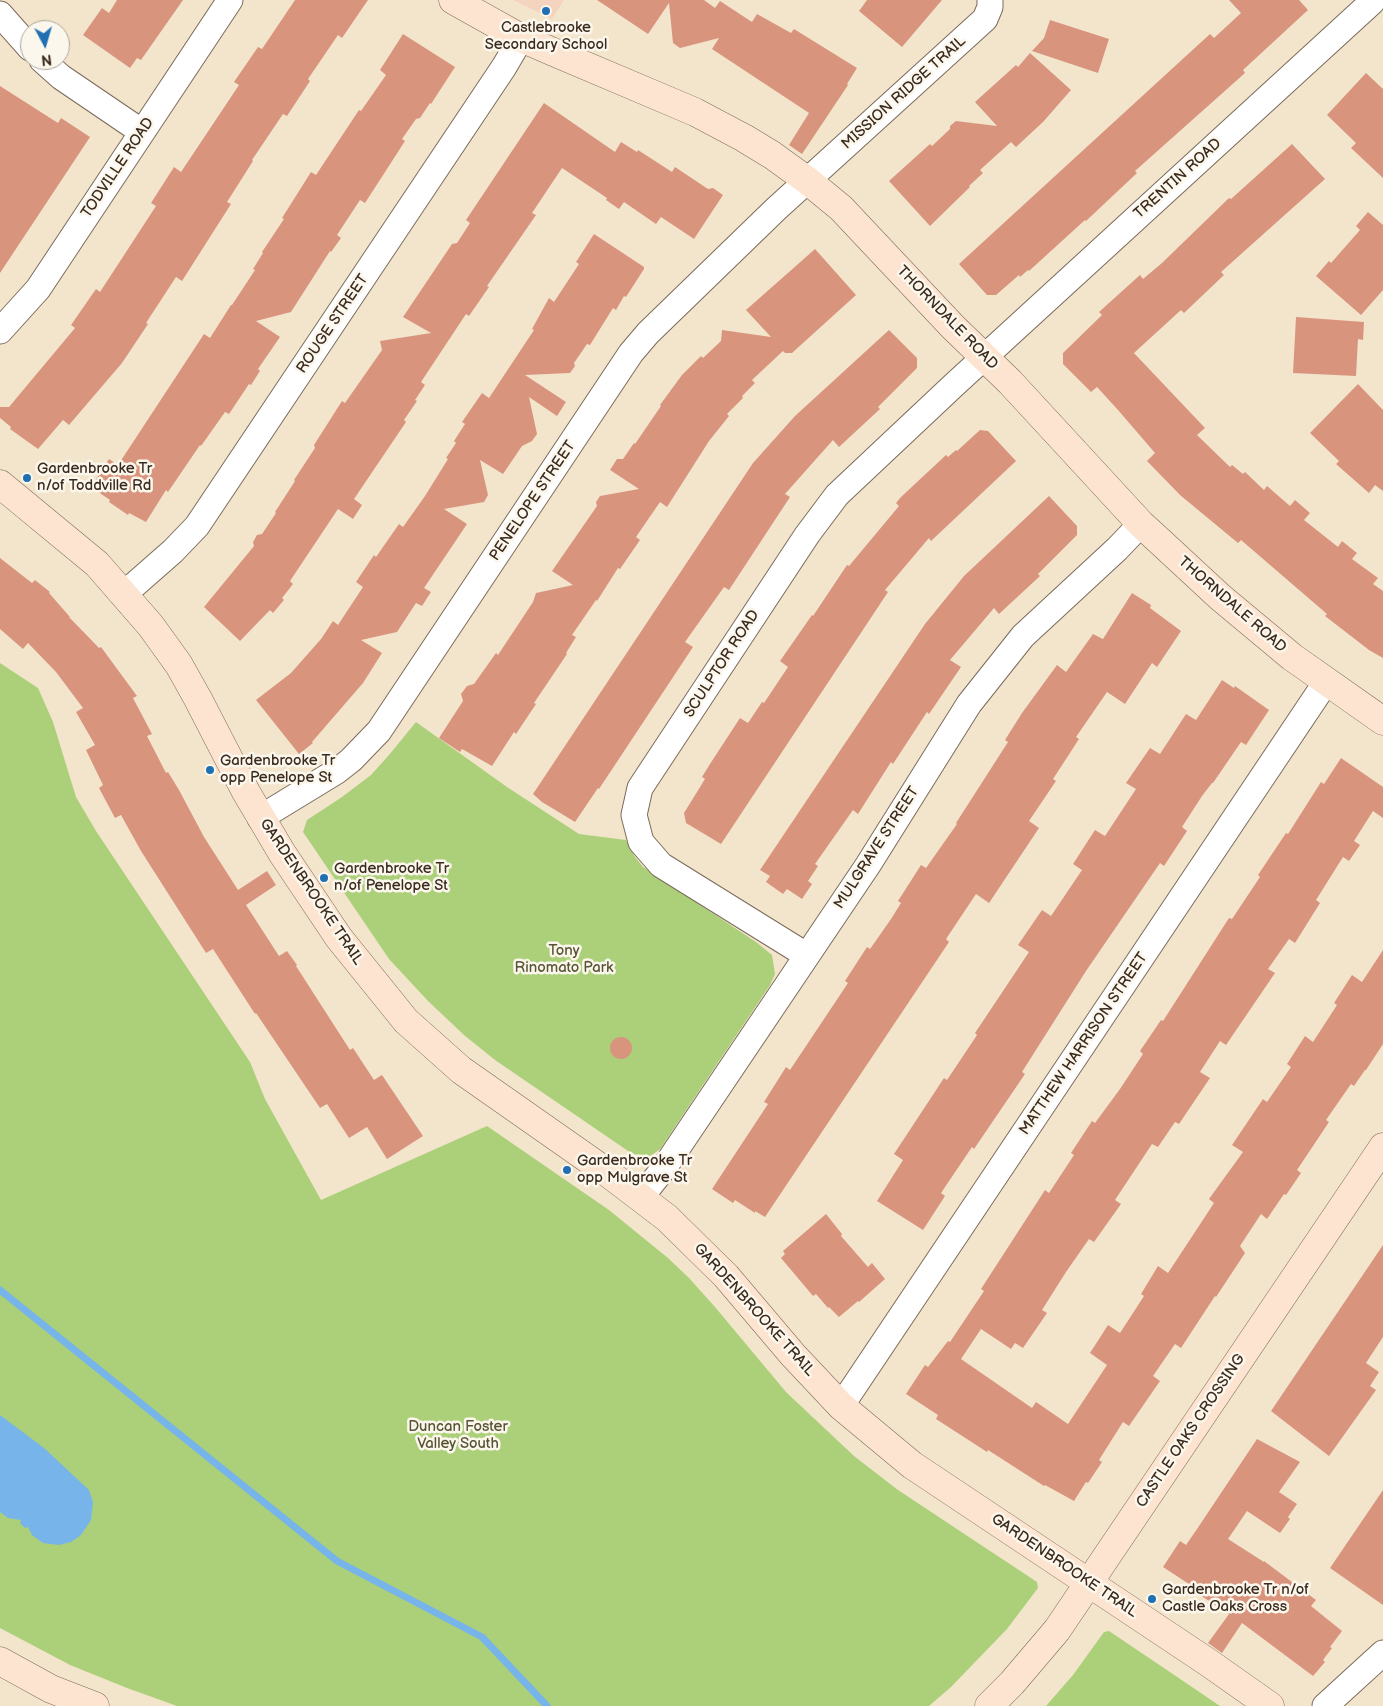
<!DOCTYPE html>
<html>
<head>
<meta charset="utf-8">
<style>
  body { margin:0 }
  #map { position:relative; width:1383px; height:1706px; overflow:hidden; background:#f3e5cc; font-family:"Balsamiq Sans",sans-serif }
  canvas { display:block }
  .north { position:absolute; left:20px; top:20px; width:50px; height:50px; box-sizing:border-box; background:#fbf7ec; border:1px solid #aea59a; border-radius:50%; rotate:174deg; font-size:14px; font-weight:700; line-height:20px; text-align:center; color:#3b2a1e }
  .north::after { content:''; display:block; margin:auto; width:18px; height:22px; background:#1f6fb2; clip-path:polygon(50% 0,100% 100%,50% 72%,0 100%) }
</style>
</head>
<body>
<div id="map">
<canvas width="1383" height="1706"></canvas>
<div class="north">N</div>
</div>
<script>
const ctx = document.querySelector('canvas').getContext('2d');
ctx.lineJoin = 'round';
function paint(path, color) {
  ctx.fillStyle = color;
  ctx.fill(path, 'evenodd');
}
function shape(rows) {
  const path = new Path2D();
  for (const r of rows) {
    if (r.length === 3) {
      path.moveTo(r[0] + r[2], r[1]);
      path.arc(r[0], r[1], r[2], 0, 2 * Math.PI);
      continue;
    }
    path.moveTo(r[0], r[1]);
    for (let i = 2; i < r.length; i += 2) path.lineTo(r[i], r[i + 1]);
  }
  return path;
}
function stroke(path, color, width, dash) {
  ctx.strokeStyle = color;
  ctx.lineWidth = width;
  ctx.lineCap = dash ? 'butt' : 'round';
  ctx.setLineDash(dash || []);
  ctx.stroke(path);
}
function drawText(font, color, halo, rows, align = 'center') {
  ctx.font = font + ' "Balsamiq Sans",sans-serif';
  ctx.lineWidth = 5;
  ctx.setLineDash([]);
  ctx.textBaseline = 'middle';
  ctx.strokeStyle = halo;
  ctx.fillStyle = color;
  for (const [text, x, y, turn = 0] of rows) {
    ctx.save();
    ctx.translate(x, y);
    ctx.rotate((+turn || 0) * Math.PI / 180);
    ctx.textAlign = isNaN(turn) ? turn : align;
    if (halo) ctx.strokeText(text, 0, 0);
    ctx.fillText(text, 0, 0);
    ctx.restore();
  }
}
paint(shape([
  [513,0,564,0,552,19]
]), '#f4d3bf');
paint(shape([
  [0,663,38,688,53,722,76,797,96,831,250,1062,265,1099,321,1200,487,1126,609,1210,668,1258,689,1278,715,1307,786,1392,854,1456,898,1490,1037,1582,1038,1588,1007,1629,951,1687,929,1706,177,1706,127,1688,70,1665,0,1628],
  [416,722,507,787,579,834,626,840,635,857,643,867,756,942,772,955,775,974,770,985,660,1149,648,1158,631,1153,495,1060,464,1035,428,1001,389,959,303,832,307,820,342,797,371,775,389,755],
  [1109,1631,1161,1666,1220,1706,1046,1706,1073,1675,1104,1632]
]), '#acd07a');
paint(shape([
  [0,1415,44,1448,89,1490,93,1502,91,1520,81,1535,71,1542,59,1545,43,1543,32,1535,28,1527,25,1528,20,1523,21,1520,8,1518,0,1512]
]), '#76b4e9');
stroke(shape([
  [0,1290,337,1561,482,1637,547,1706]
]), '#76b4e9', 7);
paint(shape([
  [117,0,183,0,141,60,137,58,130,68,83,35,102,8,109,13],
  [295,0,368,0,342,38,338,35,308,79,310,81,287,116,283,114,252,160,253,161,227,202,231,204,182,281,176,277,146,323,148,324,122,363,69,425,63,420,38,449,10,429,11,427,0,418,0,407,9,407,75,328,71,325,96,289,100,292,156,206,151,203,174,167,181,172,239,85,234,82,258,47,262,49],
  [597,0,704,0,715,8,720,1,752,22,757,14,791,33,794,29,857,68,847,84,848,85,802,154,789,145,809,113,712,49,719,38,680,48,673,43,669,3,648,34],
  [867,0,942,0,902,47,859,11],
  [1229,0,1299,0,1308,10,1243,70,1245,73,1135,171,1137,173,1086,221,1085,220,1029,271,1028,270,1020,277,1019,275,996,295,987,295,959,264,1210,34,1214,38,1241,13],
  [1050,20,1109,39,1098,73,1032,51,1044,38],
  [403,34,455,67,431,104,430,103,420,118,416,119,402,139,405,141,365,203,360,200,337,235,341,238,331,252,330,251,291,312,256,321,280,337,258,369,260,371,251,385,249,384,229,414,225,412,201,446,200,445,168,492,166,490,146,522,129,513,128,515,109,502,110,500,91,487,109,459,118,465,204,334,210,338,231,305,232,305,255,270,253,269,263,253,262,252,284,219,282,218,311,172,316,175,359,110,361,111,386,75,380,70],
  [1030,53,1071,90,1043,122,1016,147,1011,142,980,170,983,173,969,186,970,187,930,226,889,181,930,144,932,146,950,129,950,126,956,121,997,126,975,102,1016,65,1018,67],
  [1366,73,1383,89,1383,178,1351,148,1356,143,1327,115],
  [0,86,58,123,61,118,90,137,0,273],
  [544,103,615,152,621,142,637,152,638,150,672,172,675,167,708,189,713,188,723,195,694,239,661,217,656,224,624,202,619,209,606,200,607,198,562,168,532,213,536,215,487,286,489,287,469,316,466,314,421,382,425,385,415,400,417,401,404,420,406,422,354,499,362,505,353,519,338,509,290,581,293,584,282,598,284,600,273,613,270,610,240,641,204,607,254,546,253,542,257,535,262,534,276,513,275,512,295,481,294,480,315,448,314,445,342,401,345,403,382,350,380,341,431,333,403,317,452,244,457,243,470,223,466,220],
  [1292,144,1325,179,1221,272,1224,275,1184,313,1181,310,1134,353,1205,428,1197,435,1230,467,1232,465,1243,474,1245,472,1264,490,1267,486,1290,506,1295,500,1310,513,1304,520,1338,547,1342,541,1357,553,1352,559,1378,578,1373,584,1383,591,1383,658,1369,650,1325,616,1327,614,1241,540,1238,543,1180,495,1147,461,1155,453,1118,410,1097,387,1091,392,1063,364,1063,353,1102,315,1099,312,1140,275,1143,279,1162,263,1229,198,1231,199],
  [1368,212,1383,225,1383,290,1361,315,1316,276,1329,261,1331,263,1360,230,1356,226],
  [594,234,644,267,644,269,626,297,624,296,616,310,613,308,590,345,587,344,574,363,575,366,570,373,525,375,566,402,557,416,529,397,537,434,532,441,522,446,503,474,480,460,488,495,484,502,444,509,467,524,424,588,431,592,422,606,416,603,397,632,361,640,382,653,363,683,312,742,313,743,299,754,256,700,291,673,321,639,333,621,338,625,363,587,356,582,374,555,376,557,399,524,403,527,425,496,448,459,446,458,456,443,454,441,465,424,462,422,482,393,489,398,534,330,532,329,549,298,554,302,579,264,576,262],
  [815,249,856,295,792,353,785,353,783,351,752,380,755,383,742,396,743,398,727,414,729,416,709,441,667,507,660,502,636,537,640,540,620,569,618,568,597,601,596,600,572,635,576,637,566,653,567,654,534,703,536,704,516,734,514,732,492,766,462,749,460,752,439,738,463,701,461,694,467,686,474,684,496,653,498,655,533,602,536,593,573,585,552,571,597,506,596,502,600,496,639,489,610,470,617,459,623,459,634,443,635,444,661,406,660,405,682,375,701,356,703,358,721,341,722,330,771,337,746,310],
  [1296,317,1364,322,1363,340,1358,339,1356,376,1293,373],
  [889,330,917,358,917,368,878,407,880,409,839,447,833,440,785,494,790,497,729,590,724,587,685,642,693,647,599,789,598,788,575,822,542,802,533,794,753,463,795,416],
  [1358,384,1383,410,1383,491,1375,485,1369,493,1336,464,1339,461,1310,433],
  [980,430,988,431,1016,461,931,541,929,538,885,590,888,592,721,844,686,823,684,813,705,779,702,777,710,764,740,718,748,723,762,702,764,703,788,667,780,661,812,615,813,616,847,565,849,566,899,506,896,503,901,497,946,455,948,457,956,450,957,451],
  [1049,496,1077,526,1077,535,1038,574,1040,576,999,614,994,608,950,660,961,667,929,714,927,712,893,764,891,762,858,814,853,810,815,864,818,866,808,881,812,884,802,899,787,889,783,894,766,882,770,876,760,870,925,624,964,576],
  [0,558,32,583,35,580,50,592,49,593,70,617,69,617,99,648,101,647,137,696,133,698,152,734,147,736,166,773,168,772,179,790,204,837,238,890,267,871,276,885,246,905,279,956,287,951,297,965,296,966,350,1050,353,1048,374,1080,382,1075,423,1136,387,1159,367,1127,349,1138,327,1104,320,1108,256,1013,255,1014,213,949,206,953,141,851,121,815,115,818,99,788,103,785,86,750,95,745,76,712,83,708,56,672,28,643,23,649,0,629],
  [1132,593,1151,605,1150,608,1181,631,1157,667,1152,663,1125,704,1107,692,1076,737,1079,739,1053,779,1056,781,1029,821,1039,828,989,903,976,894,946,939,949,942,765,1217,755,1211,755,1213,735,1200,733,1203,712,1189,768,1104,764,1102,786,1067,790,1070,848,983,845,981,867,947,870,949,891,919,901,903,898,901,921,865,926,868,957,824,956,823,1008,742,1005,740,1022,713,1057,665,1066,672,1093,634,1103,639],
  [1222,680,1234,688,1235,686,1269,710,1246,745,1241,742,1213,783,1212,783,1202,796,1182,827,1187,831,1164,866,1160,863,1086,971,1022,1072,1025,1074,974,1149,972,1147,941,1193,945,1196,923,1230,877,1201,903,1160,894,1154,944,1078,947,1080,977,1035,975,1033,1029,952,1018,945,1042,910,1051,916,1082,870,1073,864,1095,830,1105,836,1136,789,1126,783,1150,748,1160,754,1186,714,1196,720],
  [1341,758,1383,787,1383,818,1373,811,1354,841,1360,845,1349,861,1343,857,1316,900,1320,903,1295,943,1289,939,1268,969,1275,973,1226,1045,1220,1041,1200,1072,1210,1078,1179,1124,1175,1122,1158,1147,1152,1144,1115,1200,1121,1204,1094,1242,1089,1239,1066,1272,1042,1310,1047,1313,1023,1348,1015,1343,1011,1349,981,1329,961,1359,1032,1408,1036,1402,1068,1424,1107,1365,1090,1353,1108,1325,1120,1333,1144,1296,1141,1294,1158,1266,1168,1273,1214,1203,1209,1199,1243,1152,1232,1145,1263,1099,1267,1102,1291,1067,1287,1064,1305,1036,1313,1042,1337,1005,1334,1003,1352,975,1362,982,1383,950,1383,1044,1366,1070,1365,1070,1354,1086,1351,1084,1326,1120,1329,1122,1297,1170,1301,1173,1286,1195,1284,1194,1267,1219,1261,1214,1240,1246,1245,1253,1216,1297,1215,1296,1181,1348,1175,1344,1153,1376,1160,1381,1129,1426,1123,1422,1099,1460,1102,1462,1088,1483,1086,1482,1074,1501,1045,1485,1044,1486,988,1450,987,1452,936,1419,938,1415,906,1394,925,1365,928,1367,948,1341,950,1342,984,1291,981,1289,1045,1190,1049,1193,1074,1155,1071,1153,1092,1121,1095,1123,1120,1089,1143,1054,1140,1051,1161,1020,1163,1021,1229,918,1232,919,1260,877,1258,875,1286,833,1288,834,1321,782,1324,784],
  [621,1048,11],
  [826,1214,842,1234,841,1236,868,1267,872,1263,885,1279,859,1302,858,1301,839,1317,829,1307,828,1308,816,1294,813,1296,781,1258,785,1254,783,1251],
  [1383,1245,1383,1337,1366,1363,1379,1372,1370,1386,1376,1390,1329,1456,1271,1411],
  [1257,1439,1300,1462,1279,1492,1297,1504,1288,1517,1290,1519,1280,1533,1247,1511,1228,1539,1264,1562,1264,1561,1316,1600,1311,1606,1342,1631,1330,1647,1332,1648,1323,1660,1325,1662,1313,1676,1242,1623,1222,1653,1208,1643,1229,1614,1200,1595,1201,1592,1163,1567,1180,1541,1186,1545,1197,1529],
  [1383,1490,1383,1605,1330,1568]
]), '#d9947e');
const street = shape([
  [0,14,30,48],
  [42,60,61,77,142,132],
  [0,331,38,289,230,0],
  [124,594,173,551,197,526,504,67,521,38],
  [260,818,337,771,351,760,379,731,631,353,648,333,776,209,985,19,990,7,990,0],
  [806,955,661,865,641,842,634,815,640,788,807,535,837,495,955,384,1372,2],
  [641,1197,664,1168,868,865,969,704,1023,636,1117,549,1141,524],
  [841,1406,1326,682],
  [1325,1706,1383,1653]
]);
const secondary = shape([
  [453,0,521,38,551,51,695,112,744,138,772,155,808,181,841,208,953,327,1010,382,1141,524,1165,546,1220,597,1292,657,1383,721],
  [0,484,97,564,151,626,179,665,198,699,246,792,282,853,339,938,406,1021,461,1070,608,1173,667,1218,726,1276,793,1355,841,1406,912,1465,1209,1663,1270,1706],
  [0,1661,51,1689,95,1706],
  [989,1706,1012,1683,1057,1630,1383,1147]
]);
stroke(street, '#7b6b5b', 27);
stroke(secondary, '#7b6b5b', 29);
stroke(street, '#fff', 25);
stroke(secondary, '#fde4d0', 28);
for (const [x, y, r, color] of [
  [546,11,5,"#1f6fb2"],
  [27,478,5,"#1f6fb2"],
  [210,770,5,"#1f6fb2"],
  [324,878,5,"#1f6fb2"],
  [567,1170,5,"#1f6fb2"],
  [1152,1599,5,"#1f6fb2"]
]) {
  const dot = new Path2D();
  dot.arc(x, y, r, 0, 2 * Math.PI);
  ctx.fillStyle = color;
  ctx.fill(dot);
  stroke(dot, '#fbf7ec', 2);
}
drawText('15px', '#3b2a1e', '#fbf7ec', [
  ["Castlebrooke",546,28,"center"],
  ["Secondary School",546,45,"center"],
  ["Gardenbrooke Tr",37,469],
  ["n/of Toddville Rd",37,486],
  ["Gardenbrooke Tr",220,761],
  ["opp Penelope St",220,778],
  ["Gardenbrooke Tr",334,869],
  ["n/of Penelope St",334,886],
  ["Gardenbrooke Tr",577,1161],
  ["opp Mulgrave St",577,1178],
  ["Gardenbrooke Tr n/of",1162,1590],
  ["Castle Oaks Cross",1162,1607]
], 'left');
drawText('15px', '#3b2a1e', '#fbf7ec', [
  ["MISSION RIDGE TRAIL",904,93,-42],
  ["TODVILLE ROAD",118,168,-56],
  ["TRENTIN ROAD",1178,179,-42],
  ["THORNDALE ROAD",947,318,46],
  ["ROUGE STREET",333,324,-56],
  ["PENELOPE STREET",533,501,-56],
  ["THORNDALE ROAD",1232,605,41],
  ["SCULPTOR ROAD",722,664,-57],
  ["MULGRAVE STREET",877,848,-57],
  ["GARDENBROOKE TRAIL",311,892,56],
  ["MATTHEW HARRISON STREET",1084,1044,-56],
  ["GARDENBROOKE TRAIL",754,1310,48],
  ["CASTLE OAKS CROSSING",1191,1431,-56],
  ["GARDENBROOKE TRAIL",1064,1566,34]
]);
drawText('15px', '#575435', '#fbf7ec', [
  ["Tony",564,951],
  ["Rinomato Park",564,968],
  ["Duncan Foster",458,1427],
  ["Valley South",458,1444]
]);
</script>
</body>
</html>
